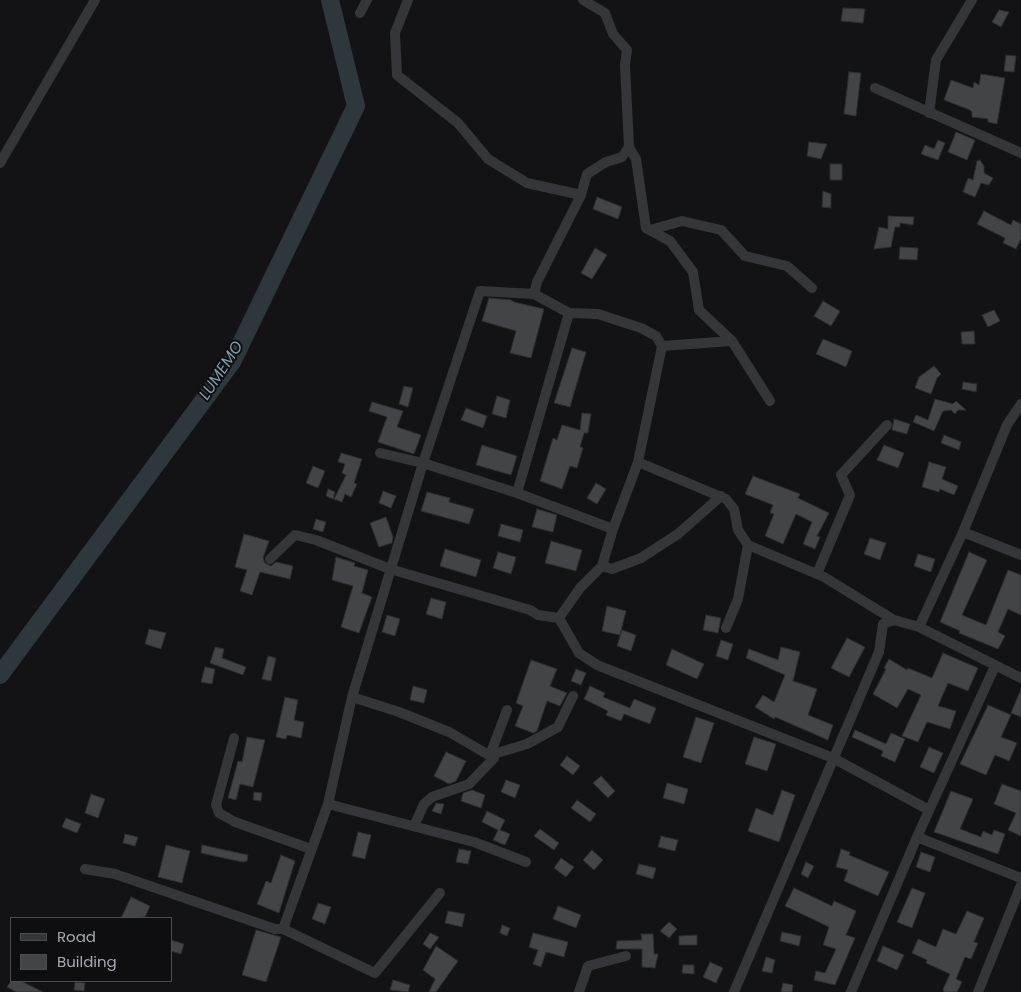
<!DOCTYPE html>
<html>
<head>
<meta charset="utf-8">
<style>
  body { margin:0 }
  #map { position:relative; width:1021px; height:992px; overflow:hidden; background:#131315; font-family:Poppins,sans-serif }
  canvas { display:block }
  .legend { position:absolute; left:10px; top:917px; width:162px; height:65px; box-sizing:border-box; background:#0e0e10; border:1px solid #4b4d51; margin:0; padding:6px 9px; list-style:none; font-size:15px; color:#a6acb3 }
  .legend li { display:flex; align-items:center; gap:10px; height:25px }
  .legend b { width:25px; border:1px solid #4b4d51 }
</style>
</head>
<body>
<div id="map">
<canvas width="1021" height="992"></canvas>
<ul class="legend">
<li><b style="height:6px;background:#353639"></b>Road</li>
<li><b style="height:14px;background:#424447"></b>Building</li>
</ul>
</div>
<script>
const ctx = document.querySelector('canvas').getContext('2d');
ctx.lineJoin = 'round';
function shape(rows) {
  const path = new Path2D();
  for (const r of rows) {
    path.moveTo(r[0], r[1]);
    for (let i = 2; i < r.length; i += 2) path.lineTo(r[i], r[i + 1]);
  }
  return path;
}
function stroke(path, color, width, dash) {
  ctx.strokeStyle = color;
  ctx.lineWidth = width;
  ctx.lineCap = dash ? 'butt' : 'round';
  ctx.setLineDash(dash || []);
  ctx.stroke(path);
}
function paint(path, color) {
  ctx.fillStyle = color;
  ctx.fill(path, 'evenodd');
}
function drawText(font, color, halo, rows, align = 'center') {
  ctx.font = font + ' Poppins,sans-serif';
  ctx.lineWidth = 4;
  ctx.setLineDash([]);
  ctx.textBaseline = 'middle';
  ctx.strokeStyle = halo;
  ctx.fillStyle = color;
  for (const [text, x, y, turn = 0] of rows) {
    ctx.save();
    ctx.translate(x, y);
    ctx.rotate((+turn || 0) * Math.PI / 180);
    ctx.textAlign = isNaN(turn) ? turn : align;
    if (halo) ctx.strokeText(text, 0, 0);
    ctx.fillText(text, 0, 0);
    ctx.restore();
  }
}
stroke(shape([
  [0,675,232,362,356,106,330,0]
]), '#2e373c', 18);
const building = shape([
  [843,8,865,9,863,23,841,21,843,8],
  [999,10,1009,12,1001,27,992,22,999,10],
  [1006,55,1016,56,1014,72,1004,71,1006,55],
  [849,72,861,73,856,116,844,114,849,72],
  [981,74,1005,78,997,124,988,122,988,119,972,117,972,112,970,110,944,100,951,80,973,88,974,82,979,85,981,74],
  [956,132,975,140,967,160,948,152,956,132],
  [938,140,945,143,938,160,921,154,925,145,934,149,938,140],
  [809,142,827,144,821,159,807,156,809,142],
  [980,160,984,166,984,173,993,178,989,185,981,183,975,197,963,192,968,178,973,180,977,161,980,160],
  [830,164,842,164,842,180,830,180,830,164],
  [823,191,831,194,831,208,822,207,823,191],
  [597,197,622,207,618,219,593,209,597,197],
  [984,211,1011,225,1013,220,1021,224,1021,239,1016,249,1003,243,1005,238,977,224,984,211],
  [888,216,914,217,913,225,900,223,900,227,895,227,891,247,874,249,879,227,888,229,888,216],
  [900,247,918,248,917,260,899,259,900,247],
  [595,248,607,255,592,279,581,273,595,248],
  [489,298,511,300,514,302,544,309,531,358,510,353,516,331,482,321,489,298],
  [823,301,840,311,831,326,814,316,823,301],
  [994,310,1000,321,988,327,982,315,994,310],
  [974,331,975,344,962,344,961,332,974,331],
  [823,339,852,351,846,367,816,354,823,339],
  [572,348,586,352,570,407,554,403,572,348],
  [934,366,941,374,937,378,931,394,915,388,919,377,934,366],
  [963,382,977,384,976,392,962,389,963,382],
  [404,386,413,388,408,407,399,404,404,386],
  [497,396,510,400,506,418,492,414,497,396],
  [935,399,953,404,956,401,966,410,958,410,955,414,951,410,943,411,934,431,913,422,916,415,928,420,935,399],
  [372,402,403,411,397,427,421,435,414,454,378,442,387,417,369,411,372,402],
  [466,408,487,416,483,428,461,420,466,408],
  [582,413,591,414,588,433,584,433,580,447,583,448,577,468,570,466,562,489,540,481,553,438,557,440,562,425,580,430,582,413],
  [894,419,910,424,907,434,892,430,894,419],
  [944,435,961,442,959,450,941,443,944,435],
  [482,445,517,456,511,475,476,465,482,445],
  [884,445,904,453,898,468,877,460,884,445],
  [341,453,362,459,354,483,357,484,351,497,345,494,342,502,334,499,346,475,342,473,345,464,338,462,341,453],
  [929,462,946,467,942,479,958,486,954,495,940,489,939,492,922,487,929,462],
  [313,466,325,471,318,488,306,483,313,466],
  [753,476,800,494,798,498,829,513,817,536,820,537,815,549,803,544,812,522,796,514,783,544,765,536,774,514,770,513,773,505,745,494,753,476],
  [596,483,606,489,597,504,587,498,596,483],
  [328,489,335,492,333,499,326,496,328,489],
  [383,491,396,496,391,508,379,503,383,491],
  [427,492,450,498,449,502,474,509,469,524,421,511,427,492],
  [537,509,557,515,553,532,532,527,537,509],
  [386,517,393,537,392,543,379,547,370,523,386,517],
  [316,519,326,522,323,532,313,529,316,519],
  [501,524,523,530,520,542,498,536,501,524],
  [244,534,269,541,263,558,265,563,271,566,276,562,293,566,290,579,260,572,252,595,240,591,247,570,235,567,244,534],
  [870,538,886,543,880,560,864,554,870,538],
  [551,541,582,550,576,571,545,563,551,541],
  [445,549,481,560,476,577,440,566,445,549],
  [498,552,516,557,511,574,493,568,498,552],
  [969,552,987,560,962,615,986,625,1008,570,1021,575,1021,615,1008,609,998,632,1005,636,998,649,959,633,960,631,940,622,969,552],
  [918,554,935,559,931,572,914,566,918,554],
  [336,557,355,563,354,566,368,570,362,593,372,597,359,633,341,627,353,586,332,580,336,557],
  [431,598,446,602,442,619,426,614,431,598],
  [607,606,626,611,620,635,602,631,607,606],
  [387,615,400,619,395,636,382,632,387,615],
  [706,615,721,618,718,633,703,630,706,615],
  [149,629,166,633,161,649,145,644,149,629],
  [622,630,636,635,631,651,617,646,622,630],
  [847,638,865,647,849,677,831,668,847,638],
  [721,640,733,644,728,660,716,656,721,640],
  [215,647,224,649,222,658,246,667,243,675,210,663,215,647],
  [781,647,800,652,793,681,817,689,808,715,833,725,828,740,775,717,774,719,755,707,763,695,774,702,785,675,746,658,749,649,778,660,781,647],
  [672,649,704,664,697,679,666,665,672,649],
  [943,653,978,668,968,691,948,683,938,706,956,711,950,729,927,722,918,742,902,736,921,695,908,689,897,708,873,694,886,669,884,668,889,659,907,670,908,668,932,678,943,653],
  [268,656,276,658,271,681,262,679,268,656],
  [531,660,557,669,550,686,567,693,560,706,547,701,537,731,533,733,515,726,523,706,516,703,531,660],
  [205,667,215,669,212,684,201,682,205,667],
  [576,669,586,673,581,685,571,681,576,669],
  [413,686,427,690,424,703,410,700,413,686],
  [590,686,605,693,603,697,630,708,634,699,656,708,650,724,624,714,621,721,606,715,608,711,584,699,590,686],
  [1021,689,1021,717,1011,713,1021,689],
  [285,697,298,700,294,720,304,722,301,738,287,735,286,739,276,737,285,697],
  [988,705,1011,715,1001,737,1017,743,1009,761,995,755,986,775,960,764,988,705],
  [696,717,714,723,701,763,683,757,696,717],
  [855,730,886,744,891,733,905,739,895,762,881,756,883,751,852,737,855,730],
  [247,737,265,740,253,787,240,784,236,800,228,798,238,761,242,762,247,737],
  [754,737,776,744,767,771,745,764,754,737],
  [929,747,943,753,934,773,920,767,929,747],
  [446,752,466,761,456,781,449,784,434,776,446,752],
  [567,756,580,766,573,775,560,765,567,756],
  [601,776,615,791,608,798,593,783,601,776],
  [506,780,520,785,515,798,501,792,506,780],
  [667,783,688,789,684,804,663,798,667,783],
  [1002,784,1021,791,1021,836,1008,830,1016,813,994,804,1002,784],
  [472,790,485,795,481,808,461,801,463,793,472,790],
  [782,790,795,795,779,842,748,831,756,808,773,815,782,790],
  [951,791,973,799,960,829,981,837,983,831,992,835,994,830,1005,834,998,854,934,832,951,791],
  [254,792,262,793,261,801,253,800,254,792],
  [91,794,105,799,98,818,85,813,91,794],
  [577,800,596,814,590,822,571,808,577,800],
  [436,803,444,804,441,814,432,811,436,803],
  [487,811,505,820,500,830,510,834,505,845,493,840,498,830,482,822,487,811],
  [66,818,81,824,77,833,62,827,66,818],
  [540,829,559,843,554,850,534,836,540,829],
  [358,832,371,835,365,859,352,856,358,832],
  [125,834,138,837,135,846,123,843,125,834],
  [661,836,678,840,675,851,658,847,661,836],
  [166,845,190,851,182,883,158,877,166,845],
  [202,845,248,855,247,861,242,862,201,853,202,845],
  [459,849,471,851,468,864,456,862,459,849],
  [841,849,850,852,849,855,889,872,878,896,844,881,848,870,836,867,841,849],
  [592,850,603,860,594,870,583,860,592,850],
  [921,852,935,857,930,872,916,867,921,852],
  [281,855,295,861,279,913,257,904,266,881,271,883,281,855],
  [561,858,574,867,566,877,554,868,561,858],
  [806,862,814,866,808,878,801,874,806,862],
  [639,864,656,868,653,879,636,874,639,864],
  [794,888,832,906,834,901,856,911,846,935,855,938,835,985,814,980,816,971,825,973,836,949,823,945,829,927,785,906,794,888],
  [912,888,925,893,912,928,897,922,912,888],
  [131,897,150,906,145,917,121,918,131,897],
  [318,903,331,907,325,924,312,919,318,903],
  [558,906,581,915,576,928,553,919,558,906],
  [448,911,465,914,462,927,445,923,448,911],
  [967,911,984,918,974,942,978,943,971,959,965,957,956,979,962,982,957,992,944,992,943,989,950,974,926,963,927,960,912,953,918,939,936,947,943,929,956,934,967,911],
  [669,922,677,929,669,938,660,931,669,922],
  [502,925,510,928,507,936,500,933,502,925],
  [256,930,281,937,266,982,242,975,256,930],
  [782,932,801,936,799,946,780,941,782,932],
  [430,933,439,937,430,949,423,944,430,933],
  [533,933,568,942,564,957,546,952,541,967,533,964,538,950,529,947,533,933],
  [641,934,653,934,654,954,658,954,655,968,642,967,642,949,616,949,617,941,642,940,641,934],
  [697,935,697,945,679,945,679,936,697,935],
  [171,940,184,944,181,954,171,951,171,940],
  [436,946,458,961,436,992,429,992,435,979,423,970,436,946],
  [883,946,904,955,897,970,877,961,883,946],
  [766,957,775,960,772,973,762,971,766,957],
  [710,962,723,968,716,983,703,977,710,962],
  [683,965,694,965,694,974,682,973,683,965],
  [393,980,410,985,408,992,390,990,393,980],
  [11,981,21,981,43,992,16,992,7,987,11,981],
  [75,982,85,983,84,991,74,990,75,982],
  [783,983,793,985,792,992,781,992,783,983]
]);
paint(building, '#424447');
stroke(building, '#2d2e30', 1);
stroke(shape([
  [408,0,395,33,397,75,458,123,488,159,527,183,581,195],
  [360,13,367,0],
  [875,88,1021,153],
  [929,113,936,60,972,0],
  [629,147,636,159,646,228,670,241,693,272,699,310,732,341,770,401],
  [0,163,95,0],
  [650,230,682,221,721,230,745,256,787,266,812,288],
  [534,294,537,282,581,195,587,174,606,162,622,157,629,147,625,65,627,50,613,34,605,13,583,0],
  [662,346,732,341],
  [380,453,423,463,517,493,613,529],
  [638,462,726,499,734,509,738,530,748,545,824,577,894,620],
  [517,493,569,313],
  [963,532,1021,555],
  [270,559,295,535,316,540,390,569,530,610,538,615,559,618,579,653,597,665,833,758,929,810],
  [602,566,612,569,641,558,678,534,721,496],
  [817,574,850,495,841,475,887,425],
  [919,627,963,532,1007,425,1021,404],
  [726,628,738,599,748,545],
  [352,697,399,712,449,732,494,758,469,784,432,797,424,804,414,826],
  [234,738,216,805,219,813,235,822,311,849],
  [490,755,527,744,558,727,573,696],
  [490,755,507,710],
  [328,804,474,842,526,862],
  [917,837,1021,878],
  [85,869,115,874,275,929,283,929,375,973,440,893],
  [283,929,328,804,352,697,423,463,480,291,534,294,569,313,598,314,641,328,656,336,662,346,638,462,613,529,602,566,580,588,559,618],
  [579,992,588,966,626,956],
  [734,992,879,652,883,624,894,620,919,627,1021,678],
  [851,992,917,837,995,666],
  [978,992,1021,885]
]), '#353639', 10);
drawText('italic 16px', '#819dab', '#0e0e10', [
  ["LUMEMO",222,371,-57]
]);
</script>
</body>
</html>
